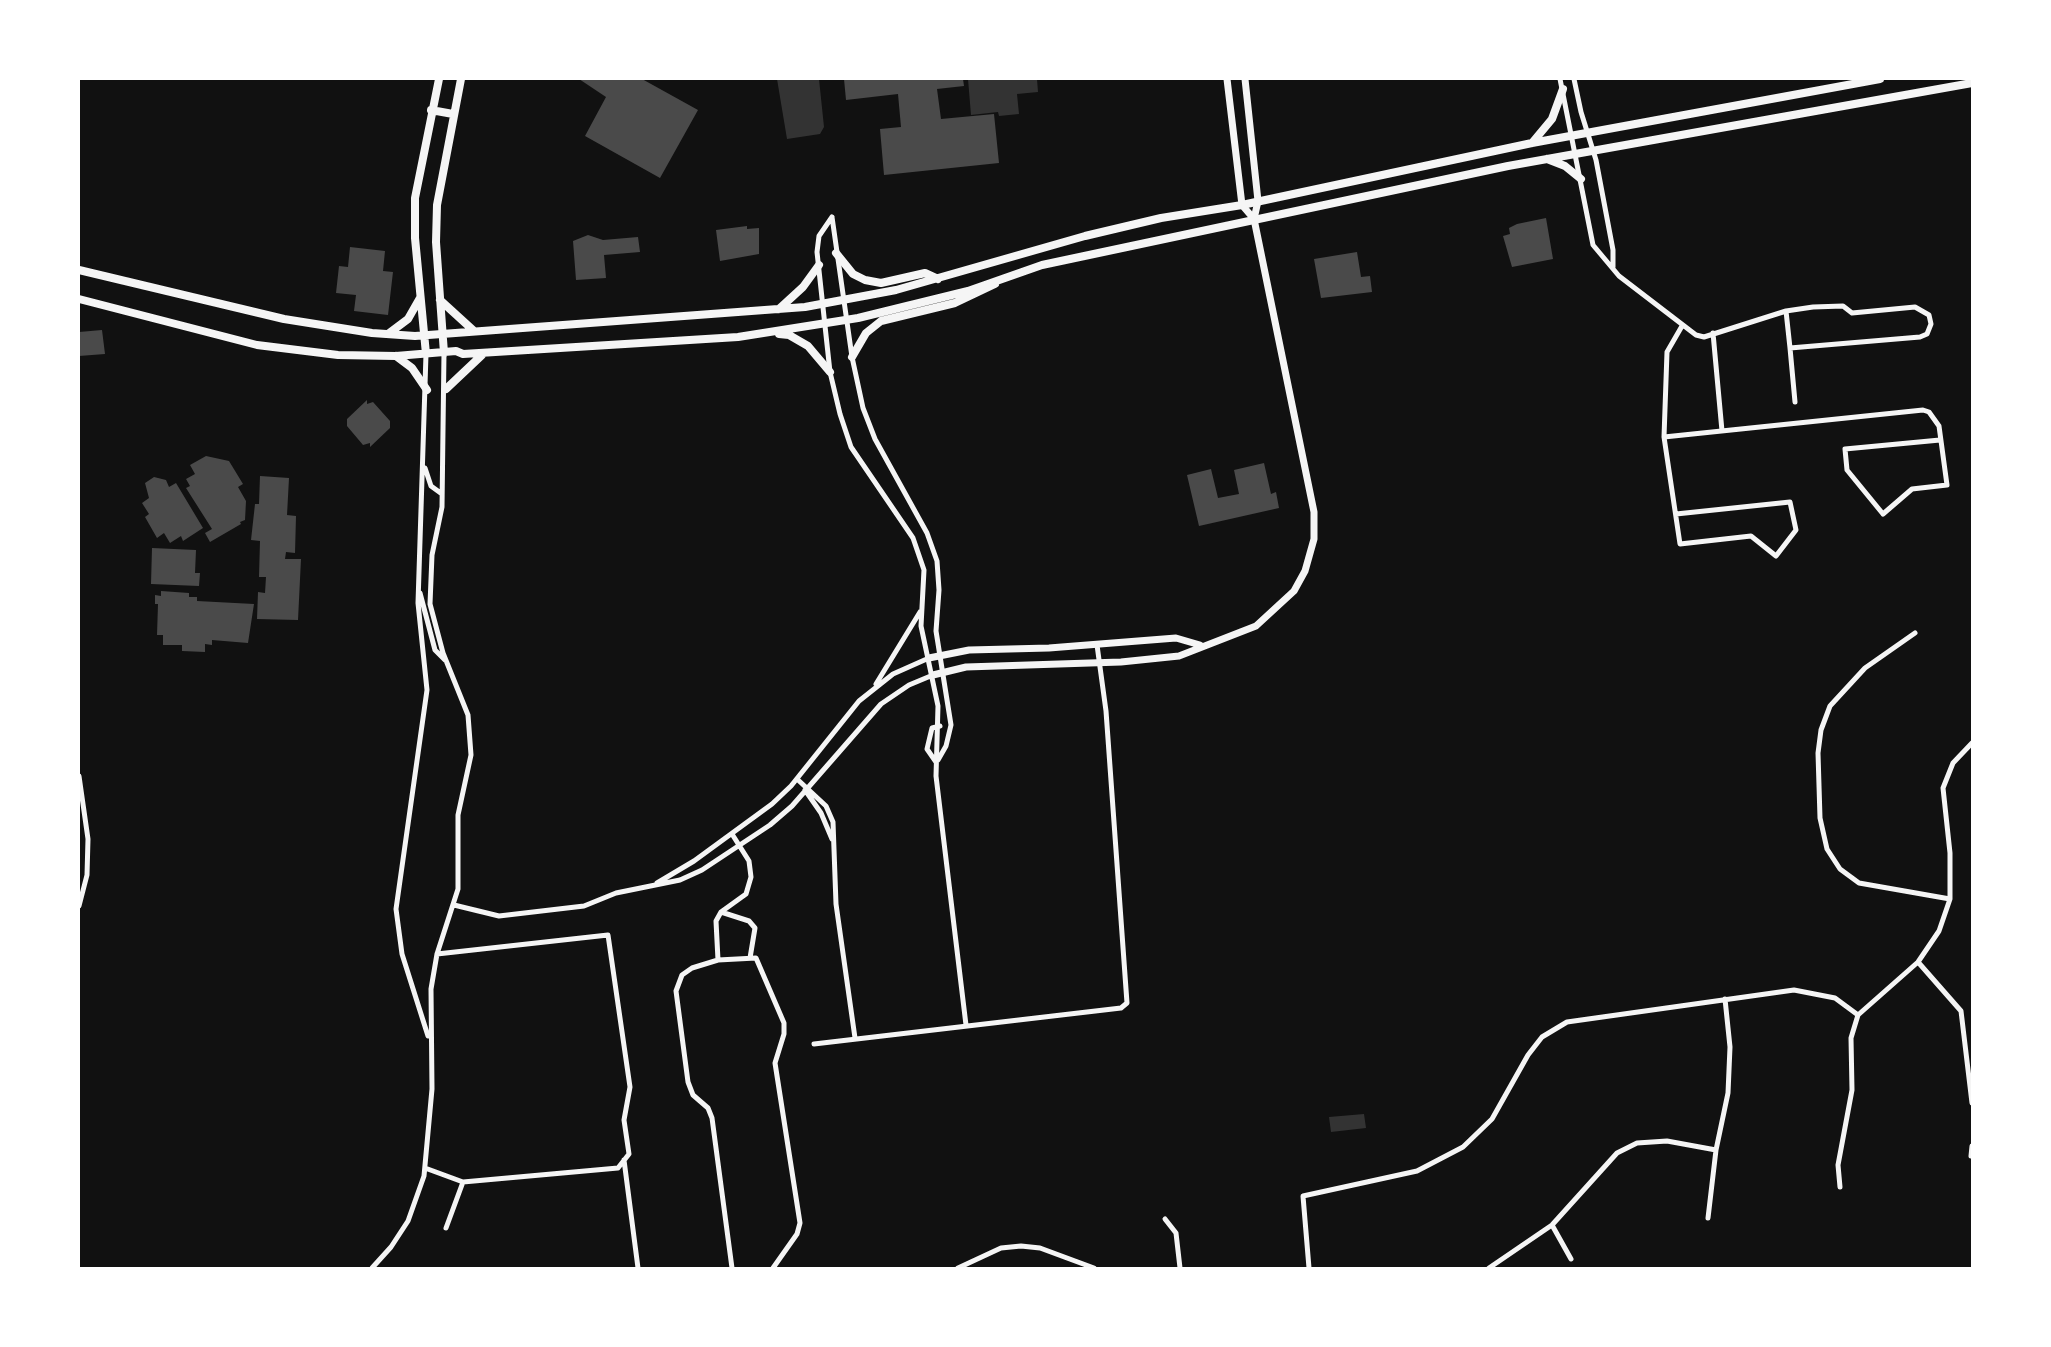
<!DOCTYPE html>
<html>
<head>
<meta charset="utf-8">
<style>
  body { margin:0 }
  #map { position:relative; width:2051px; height:1347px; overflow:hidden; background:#111; font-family:Arial,sans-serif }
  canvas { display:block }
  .frame { position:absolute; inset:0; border:80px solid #fff; pointer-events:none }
</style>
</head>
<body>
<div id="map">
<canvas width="2051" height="1347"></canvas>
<div class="frame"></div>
</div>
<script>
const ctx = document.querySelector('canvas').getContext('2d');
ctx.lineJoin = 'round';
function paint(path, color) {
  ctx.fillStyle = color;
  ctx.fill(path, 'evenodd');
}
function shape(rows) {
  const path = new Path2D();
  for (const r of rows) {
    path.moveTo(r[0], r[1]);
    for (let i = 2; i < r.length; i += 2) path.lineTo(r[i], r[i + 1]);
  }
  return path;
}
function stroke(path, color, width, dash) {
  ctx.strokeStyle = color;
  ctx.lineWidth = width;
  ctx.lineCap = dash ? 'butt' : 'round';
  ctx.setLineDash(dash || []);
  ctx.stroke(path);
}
paint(shape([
  [777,79,819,79,824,127,820,134,787,139],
  [968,79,1037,79,1038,92,1017,94,1019,114,999,116,998,112,971,115],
  [1364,1114,1366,1128,1331,1132,1329,1117]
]), '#333');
paint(shape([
  [579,79,642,79,698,110,660,178,585,136,606,97],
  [844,79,963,79,964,86,937,89,941,119,994,114,999,163,884,175,880,129,901,127,898,94,846,100],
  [1546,218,1553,259,1512,267,1503,236,1510,234,1509,228,1517,224],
  [747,226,747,229,759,228,759,254,720,261,716,230],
  [588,235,603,240,638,237,640,252,604,255,606,278,576,280,573,241],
  [350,247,385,251,383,271,393,272,388,315,354,311,356,295,336,293,339,266,348,267],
  [1357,252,1361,277,1370,276,1372,292,1321,298,1314,259],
  [102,330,105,354,79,356,79,332],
  [367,400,367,404,373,402,390,421,390,428,370,447,370,443,363,445,347,426,347,419],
  [206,456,229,461,243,484,238,487,246,501,245,520,240,522,241,524,210,542,205,533,212,529,186,488,190,486,186,479,195,474,190,465],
  [1264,463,1271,494,1276,492,1279,508,1199,526,1187,475,1211,469,1218,498,1239,494,1234,470],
  [260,476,289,478,287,515,296,516,295,553,286,552,285,559,301,559,298,620,257,619,258,592,265,593,266,577,259,577,260,541,251,540,255,504,259,504],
  [154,477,166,480,169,487,176,483,203,528,183,541,181,536,170,543,164,533,157,538,145,517,149,514,142,503,149,498,145,483],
  [152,548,196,550,195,573,200,573,199,586,151,584],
  [161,591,189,593,189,597,197,597,197,601,254,604,248,643,212,640,212,645,205,644,205,652,182,651,182,645,163,645,163,635,157,635,158,604,155,604,155,595,161,596]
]), '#4a4a4a');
stroke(shape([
  [1560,79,1593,245,1619,276,1696,335,1704,337,1786,311,1813,307,1843,306,1852,313,1915,307,1929,315,1931,324,1927,334,1920,337,1790,348,1795,402],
  [1574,79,1581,112,1596,160,1613,250,1613,267],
  [832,217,819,236,817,252,830,372,840,414,851,447,913,538,924,570,921,626,938,706,936,776,966,1025],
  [832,217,852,357,863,408,875,439,927,533,937,561,939,590,936,631,951,725,946,746,938,760],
  [1786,311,1790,348],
  [1713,333,1722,431],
  [426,354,418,603,427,690,396,909,402,954,428,1036],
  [1664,437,1923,410,1929,412,1939,426,1947,485,1912,489,1883,514,1847,470,1845,449,1940,440],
  [425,468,431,486,442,494],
  [1676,514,1790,502,1796,530,1776,556,1751,536,1680,544,1664,437,1667,352,1682,326],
  [420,593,435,650,445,660],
  [1915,633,1865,668,1830,706,1821,730,1818,753,1820,818,1827,849,1840,869,1859,883,1950,899],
  [876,684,920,612],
  [936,762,927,749,932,728,940,726],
  [79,776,88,839,87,875,79,906],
  [797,779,826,806,833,822,836,904,855,1038],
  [805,790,821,813,832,839],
  [657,883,694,861,772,804,791,786,859,701,893,674,929,658],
  [454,905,499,916,584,906,616,893,680,880,702,870,770,825,792,806,881,704,909,685,933,675],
  [721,912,749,921,755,928,750,958],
  [718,960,716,921,721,912,746,894,751,877,749,861,732,834],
  [1918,962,1961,1011,1972,1103],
  [814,1044,1121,1008,1127,1003,1106,711,1097,645],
  [1971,1156,1972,1146],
  [624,1160,638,1268],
  [425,1168,463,1182,618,1168,629,1154,624,1120,630,1087,608,935,437,954],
  [1840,1187,1838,1165,1852,1090,1851,1038,1858,1015,1918,962,1939,931,1950,899,1950,853,1943,788,1953,763,1972,743],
  [1708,1218,1716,1150,1728,1093,1730,1047,1725,999],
  [1165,1219,1176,1233,1180,1268],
  [1552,1225,1571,1259],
  [446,1228,463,1182],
  [372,1268,391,1247,408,1221,424,1176,432,1089,431,989,437,954,458,889,458,815,471,755,468,715,443,653,430,604,432,555,442,507,444,353],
  [732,1268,712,1118,708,1108,693,1095,688,1082,676,991,682,975,692,968,718,960,756,958,784,1023,784,1034,775,1063,800,1223,797,1234,773,1268],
  [958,1268,1001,1248,1021,1246,1040,1248,1094,1268],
  [1309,1268,1303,1196,1417,1171,1463,1147,1492,1119,1528,1055,1542,1037,1567,1022,1794,990,1835,998,1858,1015],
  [1489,1268,1552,1225,1617,1153,1637,1143,1667,1141,1716,1150]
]), '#f5f5f5', 5);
stroke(shape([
  [1227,79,1242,205,1254,219],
  [929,658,969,650,1049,648,1176,638,1200,645],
  [933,675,966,667,1121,662,1179,656,1256,626,1294,591,1305,571,1314,539,1314,512,1254,219,1258,201,1245,79]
]), '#f5f5f5', 7);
stroke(shape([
  [431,110,453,114],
  [1532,143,1552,119,1563,89],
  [1547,159,1565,166,1581,179],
  [836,253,853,274,865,280,881,283,925,273,938,279],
  [79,270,284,319,372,333,415,336,805,307,896,290,1085,236,1161,218,1242,205,1532,143,1880,79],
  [79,299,257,345,338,355,396,356,456,351,463,354,738,337,858,318,968,291,1042,265,1508,166,1972,83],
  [440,300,474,331],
  [779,309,803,287,819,265],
  [388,334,408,319,420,298],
  [779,334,789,335,808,346,830,372],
  [444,353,436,242,437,205,461,79],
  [426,354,415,238,415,198,439,79],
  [396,356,412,368,427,390],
  [852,357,866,333,881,321,955,303,995,284],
  [446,389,482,355]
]), '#f5f5f5', 8);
</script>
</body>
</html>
